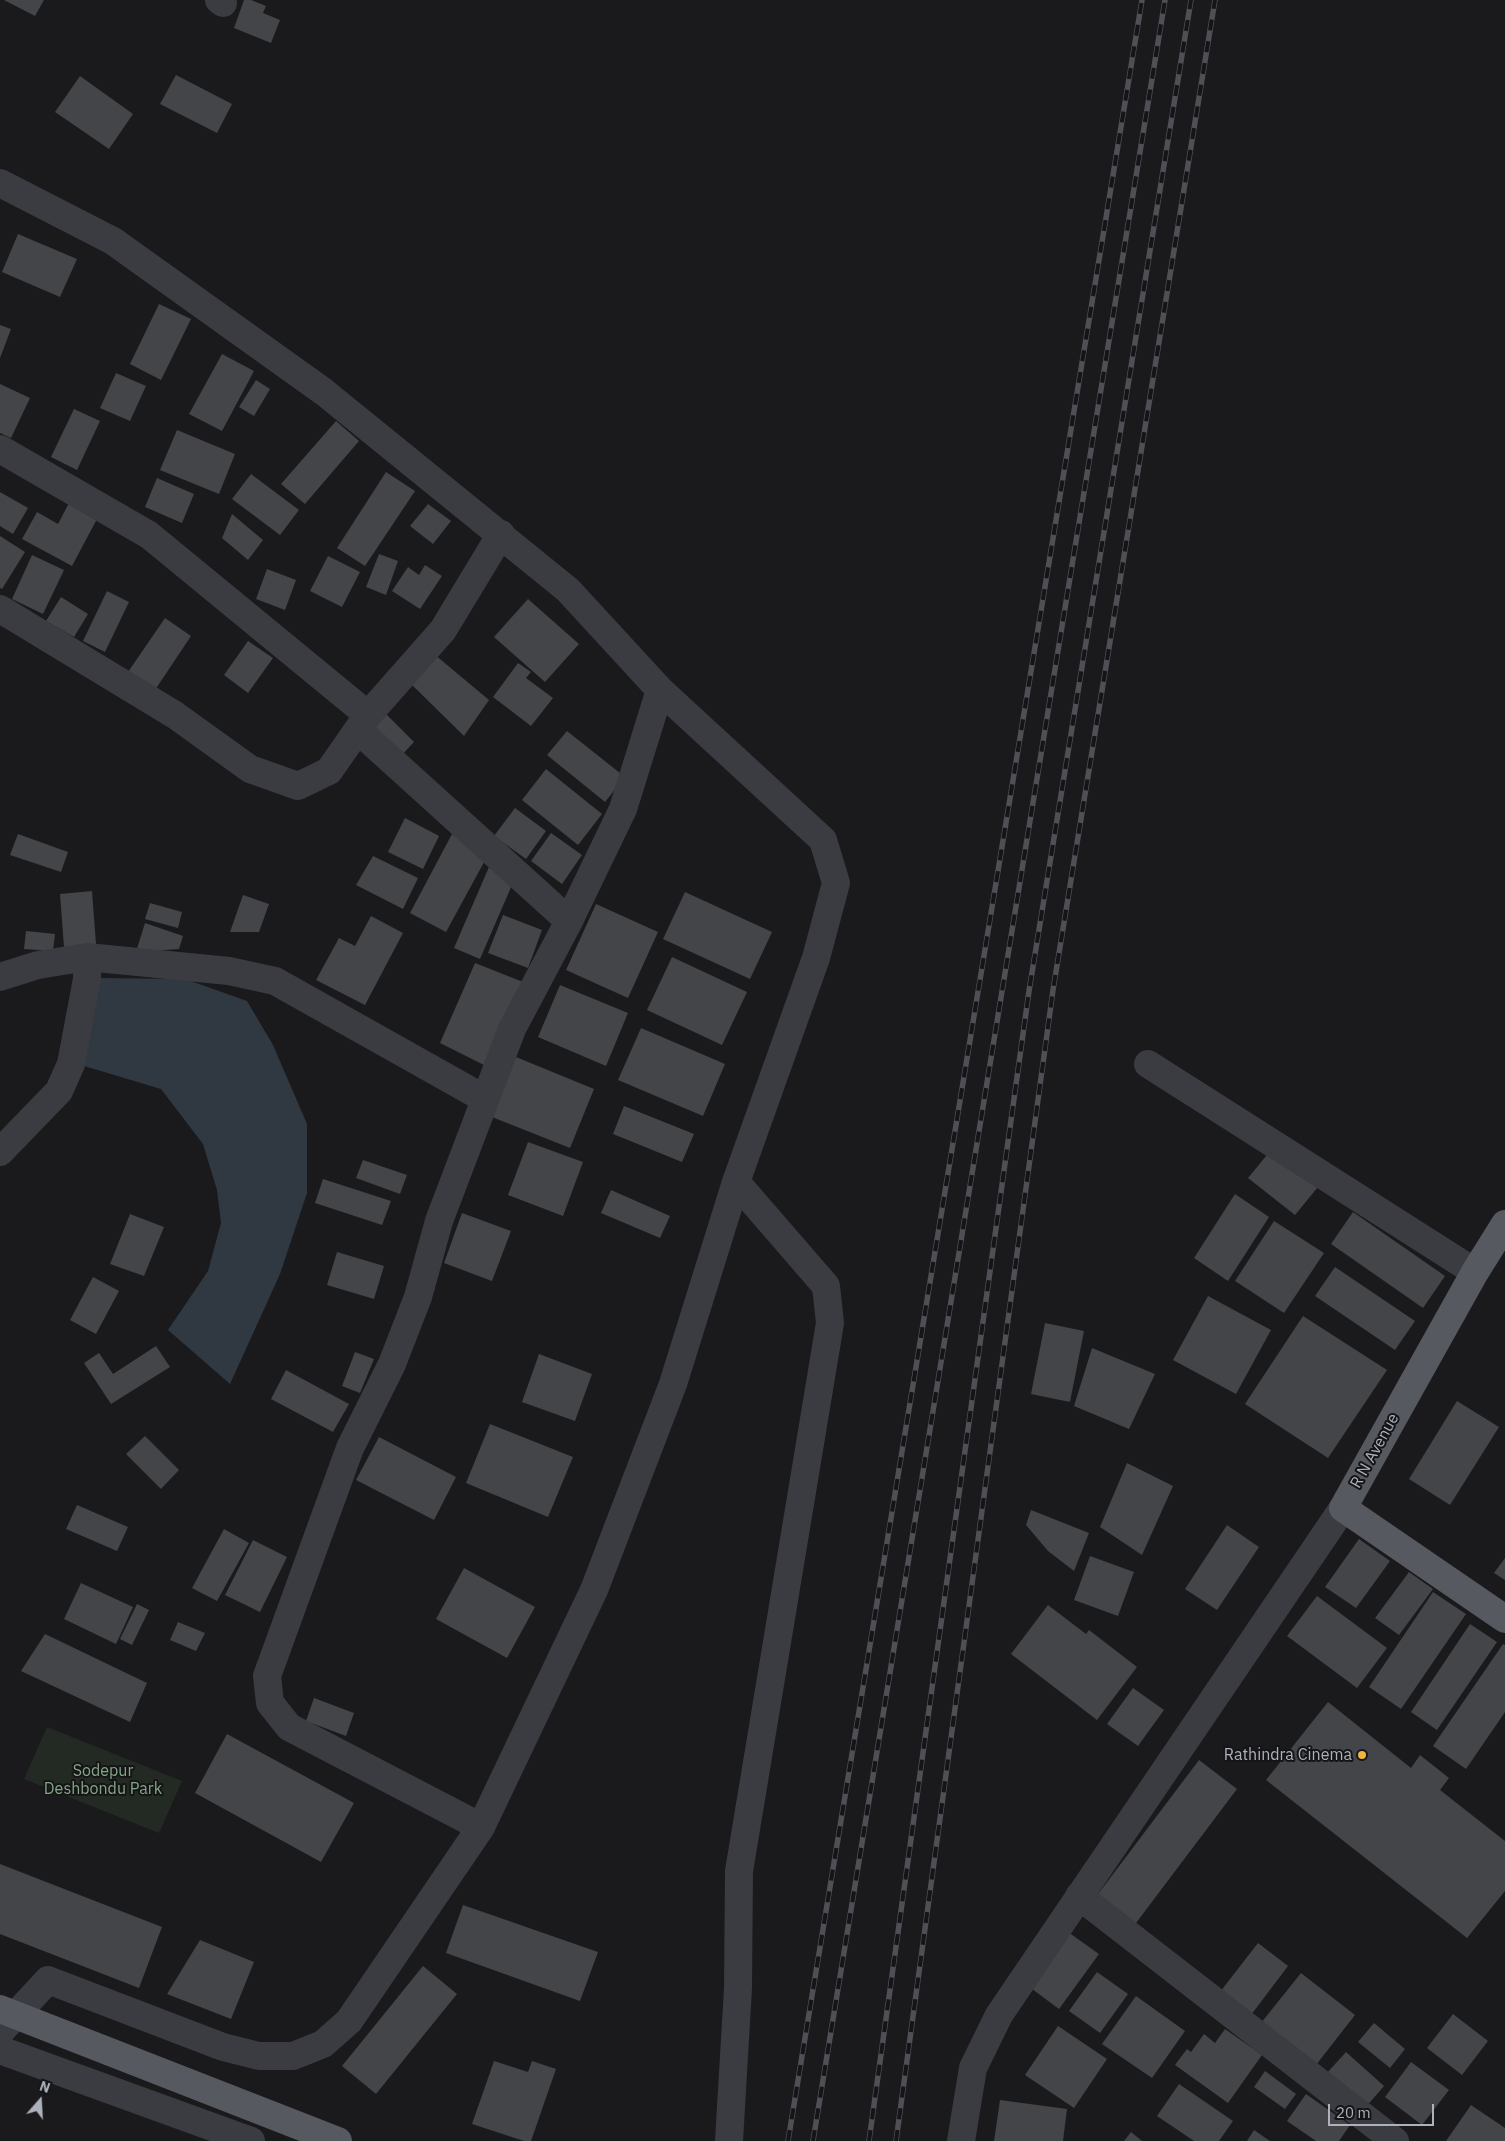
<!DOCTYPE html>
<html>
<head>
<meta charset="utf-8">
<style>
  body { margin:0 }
  #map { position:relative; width:1505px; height:2141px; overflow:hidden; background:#1a1a1c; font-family:"IBM Plex Sans",sans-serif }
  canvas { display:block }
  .north { position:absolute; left:15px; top:2076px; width:50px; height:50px; -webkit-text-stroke:4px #151517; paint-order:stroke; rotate:19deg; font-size:14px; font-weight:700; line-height:20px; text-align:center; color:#adb1bb }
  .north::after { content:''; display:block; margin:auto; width:18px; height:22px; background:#adb1bb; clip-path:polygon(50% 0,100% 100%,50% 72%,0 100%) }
  .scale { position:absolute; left:1328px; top:2104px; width:106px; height:22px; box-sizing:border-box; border:2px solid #adb1bb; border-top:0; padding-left:6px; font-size:15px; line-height:18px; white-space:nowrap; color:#adb1bb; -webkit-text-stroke:4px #151517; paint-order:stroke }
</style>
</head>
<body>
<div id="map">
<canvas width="1505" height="2141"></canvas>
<div class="north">N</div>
<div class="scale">20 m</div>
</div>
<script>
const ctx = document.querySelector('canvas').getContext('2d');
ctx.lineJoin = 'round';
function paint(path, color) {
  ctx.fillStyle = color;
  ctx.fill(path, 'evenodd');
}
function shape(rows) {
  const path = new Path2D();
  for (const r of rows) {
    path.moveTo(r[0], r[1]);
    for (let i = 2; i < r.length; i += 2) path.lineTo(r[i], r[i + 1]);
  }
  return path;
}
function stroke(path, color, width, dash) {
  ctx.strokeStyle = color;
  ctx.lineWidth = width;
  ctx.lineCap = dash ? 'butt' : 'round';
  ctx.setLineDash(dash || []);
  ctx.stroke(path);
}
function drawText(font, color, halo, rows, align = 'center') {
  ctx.font = font + ' "IBM Plex Sans",sans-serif';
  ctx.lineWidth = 4;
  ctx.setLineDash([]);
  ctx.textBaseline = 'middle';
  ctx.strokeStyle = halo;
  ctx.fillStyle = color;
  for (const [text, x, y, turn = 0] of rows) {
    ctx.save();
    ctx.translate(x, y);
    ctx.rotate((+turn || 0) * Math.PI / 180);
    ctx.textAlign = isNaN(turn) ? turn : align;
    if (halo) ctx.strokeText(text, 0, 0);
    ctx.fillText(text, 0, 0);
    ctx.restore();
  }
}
paint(shape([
  [47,1727,182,1781,159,1833,24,1779]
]), '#222a23');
paint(shape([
  [99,978,185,979,247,1001,273,1045,307,1124,307,1193,280,1274,230,1384,168,1330,208,1271,221,1223,217,1190,203,1144,161,1089,84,1066]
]), '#303941');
paint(shape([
  [4,0,44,0,35,16],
  [244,0,251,0,266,6,263,13,280,20,271,43,234,28],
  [176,75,232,104,217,133,160,104],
  [80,76,133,114,109,149,55,112],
  [18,234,77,259,60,297,2,272],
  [159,304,191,319,161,380,130,364],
  [0,325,11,329,0,358],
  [222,354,254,371,222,431,189,414],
  [116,373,146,386,130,421,100,408],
  [256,380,270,389,254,416,239,407],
  [0,384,30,398,11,438,0,433],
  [74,409,100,421,77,470,51,457],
  [336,421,359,441,305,504,281,484],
  [177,430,235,454,219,494,160,470],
  [386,472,415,491,365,566,337,548],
  [251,474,299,510,280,535,232,499],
  [157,478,194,494,182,523,145,507],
  [0,492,28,508,13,534,0,526],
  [69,503,97,519,72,566,22,539,37,512,58,524],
  [428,504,451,521,433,544,410,526],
  [232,514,263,540,248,560,222,538],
  [0,536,25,552,2,589,0,588],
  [379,554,398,561,386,595,366,587],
  [32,555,64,570,43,614,12,599],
  [328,556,360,572,342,607,310,591],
  [425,565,442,576,420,609,392,591,408,567,419,575],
  [267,569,296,580,285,610,256,599],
  [107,591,129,602,105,652,83,641],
  [61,597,88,614,74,637,46,621],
  [528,599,579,644,545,682,494,637],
  [165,618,191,636,155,690,128,672],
  [248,641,273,658,248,693,224,675],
  [434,654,489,700,464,736,410,683],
  [518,663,531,672,526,678,553,698,531,726,493,697],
  [383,711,414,742,399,758,367,728],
  [567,731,625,777,605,802,547,755],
  [546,769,602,814,578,845,522,800],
  [515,808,546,831,526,859,494,836],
  [405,818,439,836,423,869,388,852],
  [551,833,582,855,562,884,531,861],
  [18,834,68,852,61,872,10,855],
  [452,834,489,853,446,932,410,913],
  [373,856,418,878,403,909,356,885],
  [489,867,515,878,480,959,454,948],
  [92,891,96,944,64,947,60,894],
  [685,892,772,932,750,979,663,939],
  [243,895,269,904,259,932,230,932],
  [150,903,182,912,178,928,145,919],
  [596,904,658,932,628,998,566,970],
  [503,915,542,930,528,968,488,953],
  [371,916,403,933,365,1005,316,980,339,938,355,946],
  [145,923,183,936,179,949,136,952],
  [26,931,55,934,53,951,24,949],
  [672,957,747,992,722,1045,647,1010],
  [475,963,523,982,486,1066,440,1043],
  [560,985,628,1013,606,1066,538,1037],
  [641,1028,725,1064,703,1116,618,1080],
  [516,1057,594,1089,570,1148,492,1117],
  [624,1106,694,1134,682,1162,613,1134],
  [528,1142,583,1162,563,1216,508,1195],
  [1271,1150,1318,1187,1295,1215,1248,1178],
  [363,1160,407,1175,400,1194,356,1178],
  [323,1179,391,1201,382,1225,315,1203],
  [611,1190,670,1216,660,1238,601,1213],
  [1235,1194,1269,1217,1228,1281,1194,1258],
  [1353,1212,1445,1276,1423,1308,1331,1244],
  [462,1213,511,1231,492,1281,444,1263],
  [130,1214,164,1227,144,1276,110,1264],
  [1274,1221,1324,1253,1284,1313,1235,1281],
  [337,1252,384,1266,374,1299,327,1285],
  [1335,1267,1415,1321,1395,1350,1315,1296],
  [93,1277,119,1291,96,1334,70,1320],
  [1208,1296,1271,1330,1236,1394,1173,1360],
  [1303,1316,1387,1370,1328,1458,1245,1404],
  [1045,1323,1084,1331,1070,1402,1031,1394],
  [156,1346,170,1367,111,1404,84,1363,99,1353,113,1374],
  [1092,1348,1155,1374,1129,1429,1074,1406],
  [355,1352,374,1359,360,1393,342,1386],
  [539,1354,592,1374,575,1421,522,1402],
  [286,1370,349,1404,333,1432,271,1399],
  [1457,1401,1499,1427,1450,1505,1409,1479],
  [490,1424,573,1457,548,1517,466,1483],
  [145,1436,179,1470,161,1489,126,1454],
  [379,1437,456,1477,434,1520,356,1480],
  [1127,1463,1173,1486,1142,1555,1100,1527],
  [77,1505,128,1527,117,1551,66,1529],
  [1031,1510,1089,1533,1074,1571,1048,1551,1026,1525],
  [1227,1525,1259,1547,1217,1610,1185,1589],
  [224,1529,249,1543,217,1601,192,1588],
  [1359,1539,1390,1561,1356,1608,1325,1587],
  [253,1540,287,1557,260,1612,225,1595],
  [1090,1556,1134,1572,1118,1616,1074,1600],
  [1505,1558,1505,1580,1494,1573],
  [464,1568,535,1607,507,1658,436,1619],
  [1409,1572,1433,1589,1399,1635,1375,1618],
  [81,1583,133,1607,116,1644,64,1619],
  [1433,1592,1466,1614,1401,1709,1369,1687],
  [1317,1596,1387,1648,1357,1688,1287,1636],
  [137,1604,149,1610,132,1645,120,1639],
  [1048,1605,1086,1634,1089,1630,1137,1667,1097,1720,1011,1654],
  [178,1622,205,1633,196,1651,170,1640],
  [1470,1624,1497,1642,1437,1730,1411,1712],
  [45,1634,147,1683,130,1722,21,1671],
  [1503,1644,1505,1645,1505,1712,1466,1769,1433,1746],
  [1133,1688,1164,1710,1138,1746,1107,1724],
  [314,1698,354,1713,346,1736,306,1721],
  [1328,1702,1411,1768,1420,1755,1449,1778,1440,1790,1505,1841,1505,1891,1467,1938,1266,1780],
  [227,1734,354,1803,321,1862,195,1793],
  [1199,1760,1237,1789,1130,1931,1092,1902],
  [0,1864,162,1927,139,1988,0,1934],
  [463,1905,598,1952,580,2001,446,1953],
  [1068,1932,1099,1954,1059,2009,1028,1986],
  [200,1940,254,1962,231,2019,167,1994],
  [1258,1943,1288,1966,1251,2015,1220,1992],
  [423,1966,457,1994,376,2094,342,2066],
  [1097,1972,1128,1994,1100,2033,1069,2011],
  [1301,1973,1355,2015,1316,2065,1261,2023],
  [1136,1996,1185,2031,1152,2078,1102,2044],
  [1453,2014,1488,2041,1462,2075,1427,2048],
  [1374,2023,1405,2049,1390,2068,1358,2042],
  [1058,2026,1107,2059,1074,2108,1025,2075],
  [1225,2029,1262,2055,1228,2103,1175,2065,1187,2049,1191,2052,1204,2034,1215,2043],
  [1346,2052,1384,2086,1365,2108,1326,2074],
  [494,2061,528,2072,532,2061,556,2069,531,2141,524,2141,472,2124],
  [1411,2062,1449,2090,1422,2125,1385,2097],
  [1265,2071,1296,2094,1285,2109,1254,2087],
  [1179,2084,1233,2121,1219,2141,1194,2141,1157,2116],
  [1306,2094,1350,2125,1339,2141,1316,2141,1287,2121],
  [1000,2100,1067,2109,1063,2141,994,2141],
  [1471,2105,1505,2128,1505,2141,1446,2141],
  [1254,2130,1270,2141,1247,2141],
  [1131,2132,1142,2141,1124,2141]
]), '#444549');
stroke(shape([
  [219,0,223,3],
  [0,183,113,241,324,392,568,590,660,690,823,840,836,883,816,958,736,1182,673,1384,594,1590,481,1827,349,2021,323,2044,293,2056,259,2056,223,2047,48,1980,0,2032],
  [0,449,149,535,368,715],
  [0,609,175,715,250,769,298,786,329,771,368,715,443,630,501,534],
  [358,730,569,921],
  [0,977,38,965,87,957,229,971,275,981,485,1099],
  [1148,1064,1475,1272],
  [0,1152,59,1091,71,1064,87,979,87,957],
  [481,1827,289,1727,270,1703,267,1676,350,1448,392,1364,418,1297,439,1221,512,1029,569,921,623,809,660,690],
  [1079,1896,1395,2141],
  [0,2050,251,2141],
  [729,2141,738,1988,739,1871,830,1323,826,1286,736,1182],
  [961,2141,973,2068,999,2015,1343,1508]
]), '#3b3c41', 28);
stroke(shape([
  [1505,1224,1475,1272,1343,1508,1505,1619]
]), '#575960', 28);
const rail = shape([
  [788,2141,1142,0],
  [813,2141,1165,0],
  [869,2141,1029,991,1191,0],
  [896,2141,1053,990,1215,0]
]);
stroke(rail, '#4e5056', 5.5);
stroke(rail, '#151517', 4, [11]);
stroke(shape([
  [0,2009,338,2141]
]), '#575960', 28);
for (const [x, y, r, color] of [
  [1362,1755,5,"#f1b43d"]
]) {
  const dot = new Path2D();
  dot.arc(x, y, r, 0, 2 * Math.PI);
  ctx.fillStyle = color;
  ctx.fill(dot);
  stroke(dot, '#151517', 2);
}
drawText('16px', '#adb1bb', '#151517', [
  ["R N Avenue",1375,1451,-61]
]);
drawText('16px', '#adb1bb', '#151517', [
  ["Rathindra Cinema",1352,1755]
], 'right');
drawText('16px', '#84a686', '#151517', [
  ["Sodepur",103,1771],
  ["Deshbondu Park",103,1789]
]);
</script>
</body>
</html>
